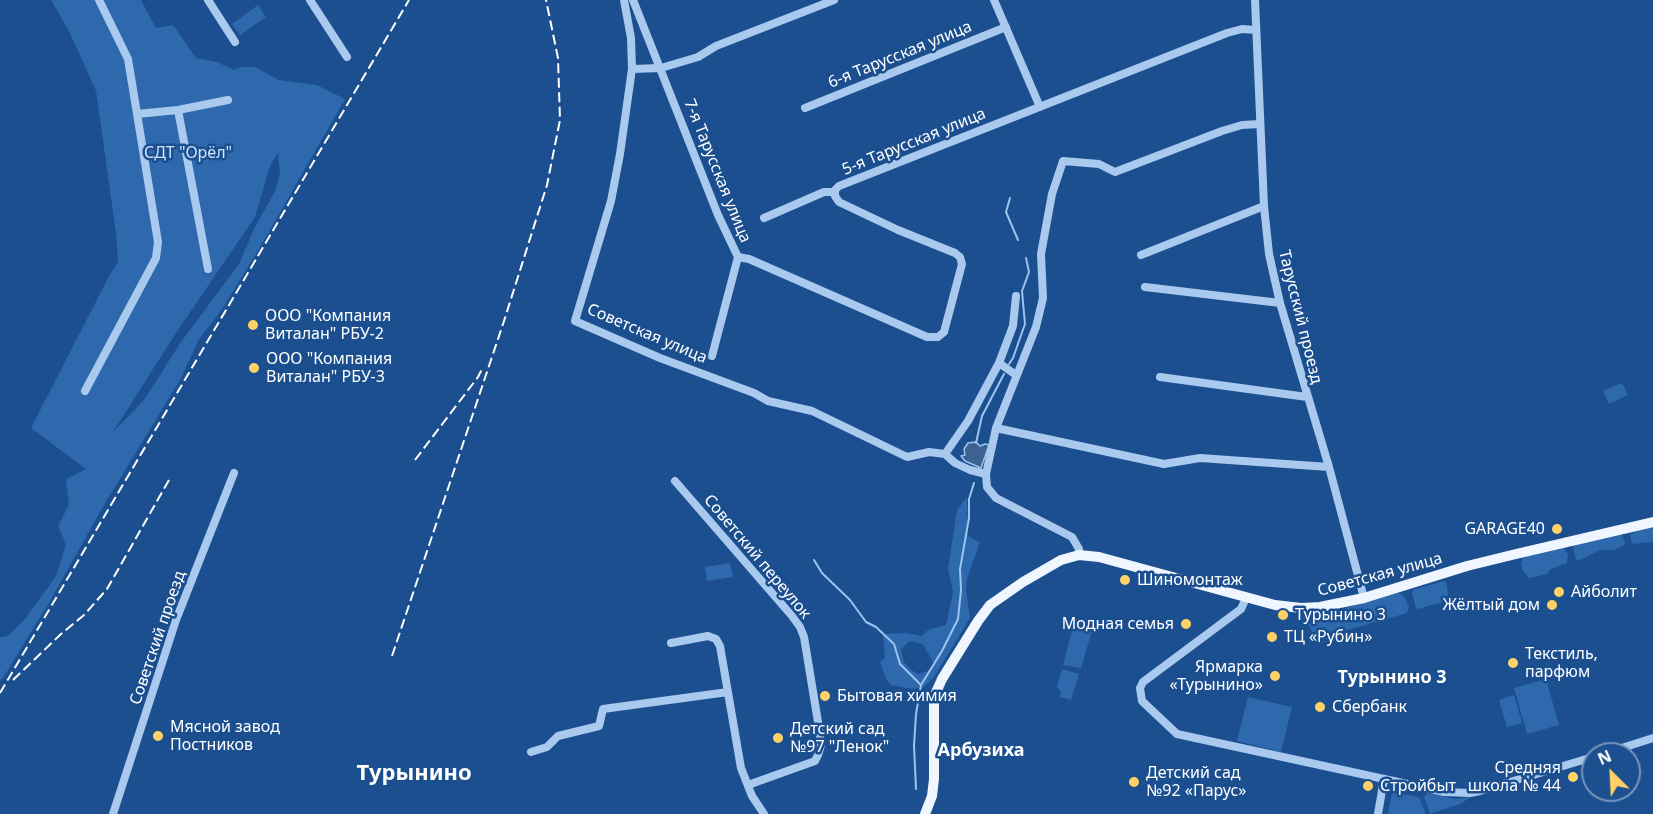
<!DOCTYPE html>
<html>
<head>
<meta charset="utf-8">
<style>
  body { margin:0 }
  #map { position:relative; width:1653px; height:814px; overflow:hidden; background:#1b4f8f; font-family:"Noto Sans",sans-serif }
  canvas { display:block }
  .north { position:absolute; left:1581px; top:742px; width:60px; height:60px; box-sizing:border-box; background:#1b4f8f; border:2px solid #7695bc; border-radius:50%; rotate:336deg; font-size:16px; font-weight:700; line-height:24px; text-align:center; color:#fff }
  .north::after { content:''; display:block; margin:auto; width:21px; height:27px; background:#ffd166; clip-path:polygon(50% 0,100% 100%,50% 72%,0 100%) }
</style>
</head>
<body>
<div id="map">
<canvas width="1653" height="814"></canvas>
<div class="north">N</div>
</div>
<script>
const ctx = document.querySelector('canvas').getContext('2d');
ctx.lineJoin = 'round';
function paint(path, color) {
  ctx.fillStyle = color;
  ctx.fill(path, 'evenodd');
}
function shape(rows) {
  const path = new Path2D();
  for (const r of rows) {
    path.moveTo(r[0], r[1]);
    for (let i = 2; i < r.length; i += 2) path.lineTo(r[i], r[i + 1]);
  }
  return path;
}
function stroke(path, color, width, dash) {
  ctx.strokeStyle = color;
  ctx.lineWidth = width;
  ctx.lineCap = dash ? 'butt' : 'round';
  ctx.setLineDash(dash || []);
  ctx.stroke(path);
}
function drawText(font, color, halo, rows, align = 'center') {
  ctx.font = font + ' "Noto Sans",sans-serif';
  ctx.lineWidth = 5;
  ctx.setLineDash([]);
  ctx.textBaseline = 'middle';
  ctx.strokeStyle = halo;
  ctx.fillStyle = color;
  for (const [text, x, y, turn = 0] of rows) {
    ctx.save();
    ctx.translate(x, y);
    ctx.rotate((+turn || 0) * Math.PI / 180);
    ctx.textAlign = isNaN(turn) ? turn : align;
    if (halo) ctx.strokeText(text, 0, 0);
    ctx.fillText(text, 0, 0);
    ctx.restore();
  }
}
paint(shape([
  [51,0,141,0,156,28,173,25,196,58,217,62,234,70,241,67,255,67,279,80,317,85,345,99,262,244,221,311,199,339,180,380,104,505,50,601,3,678,0,680,0,637,8,636,25,619,56,576,66,545,58,526,69,505,66,479,86,469,31,428,108,278,118,262,116,233,96,91,69,31],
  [278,152,280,174,275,191,254,229,239,264,181,342,144,400,113,432,176,333,255,217,270,166],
  [258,5,266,17,240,35,232,24],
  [1622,383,1628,395,1609,404,1603,391],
  [967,497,968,536,980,542,967,579,966,591,970,618,934,677,924,687,913,689,891,685,886,679,880,662,885,658,883,634,905,633,922,636,928,630,946,625,953,592,948,568,957,510],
  [910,641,923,644,925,648,934,664,928,671,918,674,911,670,904,662,901,649],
  [1653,527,1653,542,1632,544,1630,535,1636,531],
  [1622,534,1625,543,1624,545,1614,550,1600,550,1580,560,1576,560,1573,548,1574,545],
  [1564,548,1568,555,1567,563,1551,569,1547,574,1529,578,1523,571,1521,564,1523,557],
  [730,563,733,577,707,581,705,567],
  [1443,581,1446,582,1449,600,1418,609,1416,608,1412,593,1413,590],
  [1398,593,1404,596,1409,607,1407,613,1323,637,1313,633,1306,620,1307,615,1328,613],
  [1073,627,1092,631,1081,668,1063,665],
  [1062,669,1079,674,1071,700,1060,697,1061,692,1057,686],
  [1546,679,1559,725,1527,734,1514,688],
  [1514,695,1522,723,1507,727,1499,700],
  [1248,697,1292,707,1281,752,1237,741],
  [1392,792,1419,797,1426,814,1388,814],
  [1427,793,1456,799,1471,797,1460,804,1430,814,1424,797]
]), '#2e69ad');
const water = shape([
  [976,442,980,446,985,444,989,445,981,468,965,461,961,456,965,455,964,449,968,443,976,442]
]);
paint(water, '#3c6290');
stroke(water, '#9cc4f0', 1.5);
stroke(shape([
  [1010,198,1006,212,1018,240],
  [1009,364,1013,358,1025,324,1022,291,1029,272,1026,258],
  [976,443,982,416,1004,374],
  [814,560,822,573,850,600,866,622,876,627,894,644,900,664,921,685],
  [916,789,914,746,916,714,921,685,942,651,958,619,961,590,960,569,969,518,969,499,974,483]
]), '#9cc4f0', 2);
stroke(shape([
  [208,0,235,42],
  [310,0,347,57],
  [624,0,631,38,632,69,620,154,611,201,575,321,660,358,754,393,768,401,812,411,907,457,929,452,945,454,955,463,970,470,986,474,987,487,996,498,1072,537,1079,549,1079,555],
  [633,0,718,215,738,257,712,356],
  [994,0,1040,107],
  [1255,0,1264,206,1269,254,1280,303,1329,467,1364,598],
  [632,69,661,68,698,57,716,46,834,0],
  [805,108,1006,27],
  [178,110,208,269],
  [137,114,178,110,228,100],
  [764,218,824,192,835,192],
  [1141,255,1264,206],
  [738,257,749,259,927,337,938,337,944,332,962,264,960,257,955,253,898,230,839,202,835,196,835,190,839,186,1227,33,1242,29,1256,30],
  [1145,287,1280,303],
  [999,363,1016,375],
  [1160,377,1307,397],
  [85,391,156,258,158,242,128,59,99,0],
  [996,428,1164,464,1200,458,1329,467],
  [945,454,968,421,999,363,1013,326,1016,296],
  [986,474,996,428,1036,327,1043,298,1041,254,1052,194,1063,161,1099,164,1115,172,1222,131,1242,125,1260,124],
  [675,481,792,616,800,627,804,637,819,728,821,745,818,755,815,761,748,785],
  [1246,598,1241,609,1143,682,1140,688,1142,701,1177,734,1444,792,1470,793,1480,791,1593,757],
  [671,643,708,636,716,639,720,646,741,768,752,796,764,814],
  [531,752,547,747,558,736,599,726,603,709,728,692],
  [1603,754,1653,738],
  [113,814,176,620,234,473],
  [1378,814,1384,779]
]), '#a9c9ee', 8);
stroke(shape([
  [925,814,932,796,934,779,934,697,942,679,978,621,990,605,1023,582,1061,560,1079,555,1099,557,1275,605,1301,608,1320,607,1364,598,1467,566,1516,554,1653,522]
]), '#f0f6ff', 10);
stroke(shape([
  [415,460,478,377,483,367],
  [392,656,504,321,547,185,560,120,558,58,546,0],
  [13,680,61,634,84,615,107,589,169,480],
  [0,693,409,0]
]), '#fff', 2, [10, 4.5]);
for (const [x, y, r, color] of [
  [253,325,6,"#ffd166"],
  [254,368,6,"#ffd166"],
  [1557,529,6,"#ffd166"],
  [1125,580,6,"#ffd166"],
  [1559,592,6,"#ffd166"],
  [1552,605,6,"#ffd166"],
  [1283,615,6,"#ffd166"],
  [1186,624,6,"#ffd166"],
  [1272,637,6,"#ffd166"],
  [1513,663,6,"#ffd166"],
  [1275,676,6,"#ffd166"],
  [825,696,6,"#ffd166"],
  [1320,707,6,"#ffd166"],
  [158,736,6,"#ffd166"],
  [778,738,6,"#ffd166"],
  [1573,777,6,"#ffd166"],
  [1134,782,6,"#ffd166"],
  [1368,786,6,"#ffd166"]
]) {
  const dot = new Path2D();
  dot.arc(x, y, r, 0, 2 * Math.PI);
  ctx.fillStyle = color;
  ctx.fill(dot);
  stroke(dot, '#1b4f8f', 2);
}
drawText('16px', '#fff', '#1b4f8f', [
  ["6-я Тарусская улица",900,55,-22],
  ["5-я Тарусская улица",914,142,-22],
  ["7-я Тарусская улица",717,171,68],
  ["Тарусский проезд",1300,317,76],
  ["Советская улица",647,334,23],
  ["Советский переулок",757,557,50],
  ["Советская улица",1380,575,-15],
  ["Советский проезд",158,638,-71]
]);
drawText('16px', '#cfe3fa', '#1b4f8f', [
  ["СДТ \"Орёл\"",188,153]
]);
drawText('16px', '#fff', '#1b4f8f', [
  ["ООО \"Компания",265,316],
  ["Виталан\" РБУ-2",265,334],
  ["ООО \"Компания",266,359],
  ["Виталан\" РБУ-3",266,377],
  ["GARAGE40",1545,529,"right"],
  ["Шиномонтаж",1137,580],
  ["Айболит",1571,592],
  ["Жёлтый дом",1540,605,"right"],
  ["Турынино 3",1295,615],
  ["Модная семья",1174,624,"right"],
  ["ТЦ «Рубин»",1284,637],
  ["Текстиль,",1525,654],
  ["парфюм",1525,672],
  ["Ярмарка",1263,667,"right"],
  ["«Турынино»",1263,685,"right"],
  ["Бытовая химия",837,696],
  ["Сбербанк",1332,707],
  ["Мясной завод",170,727],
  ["Постников",170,745],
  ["Детский сад",790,729],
  ["№97 \"Ленок\"",790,747],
  ["Средняя",1561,768,"right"],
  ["школа № 44",1561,786,"right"],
  ["Детский сад",1146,773],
  ["№92 «Парус»",1146,791],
  ["Стройбыт",1380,786]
], 'left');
drawText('bold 18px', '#fff', '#1b4f8f', [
  ["Турынино 3",1392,678],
  ["Арбузиха",981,751]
]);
drawText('bold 22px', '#fff', '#1b4f8f', [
  ["Турынино",414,774]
]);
</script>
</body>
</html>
